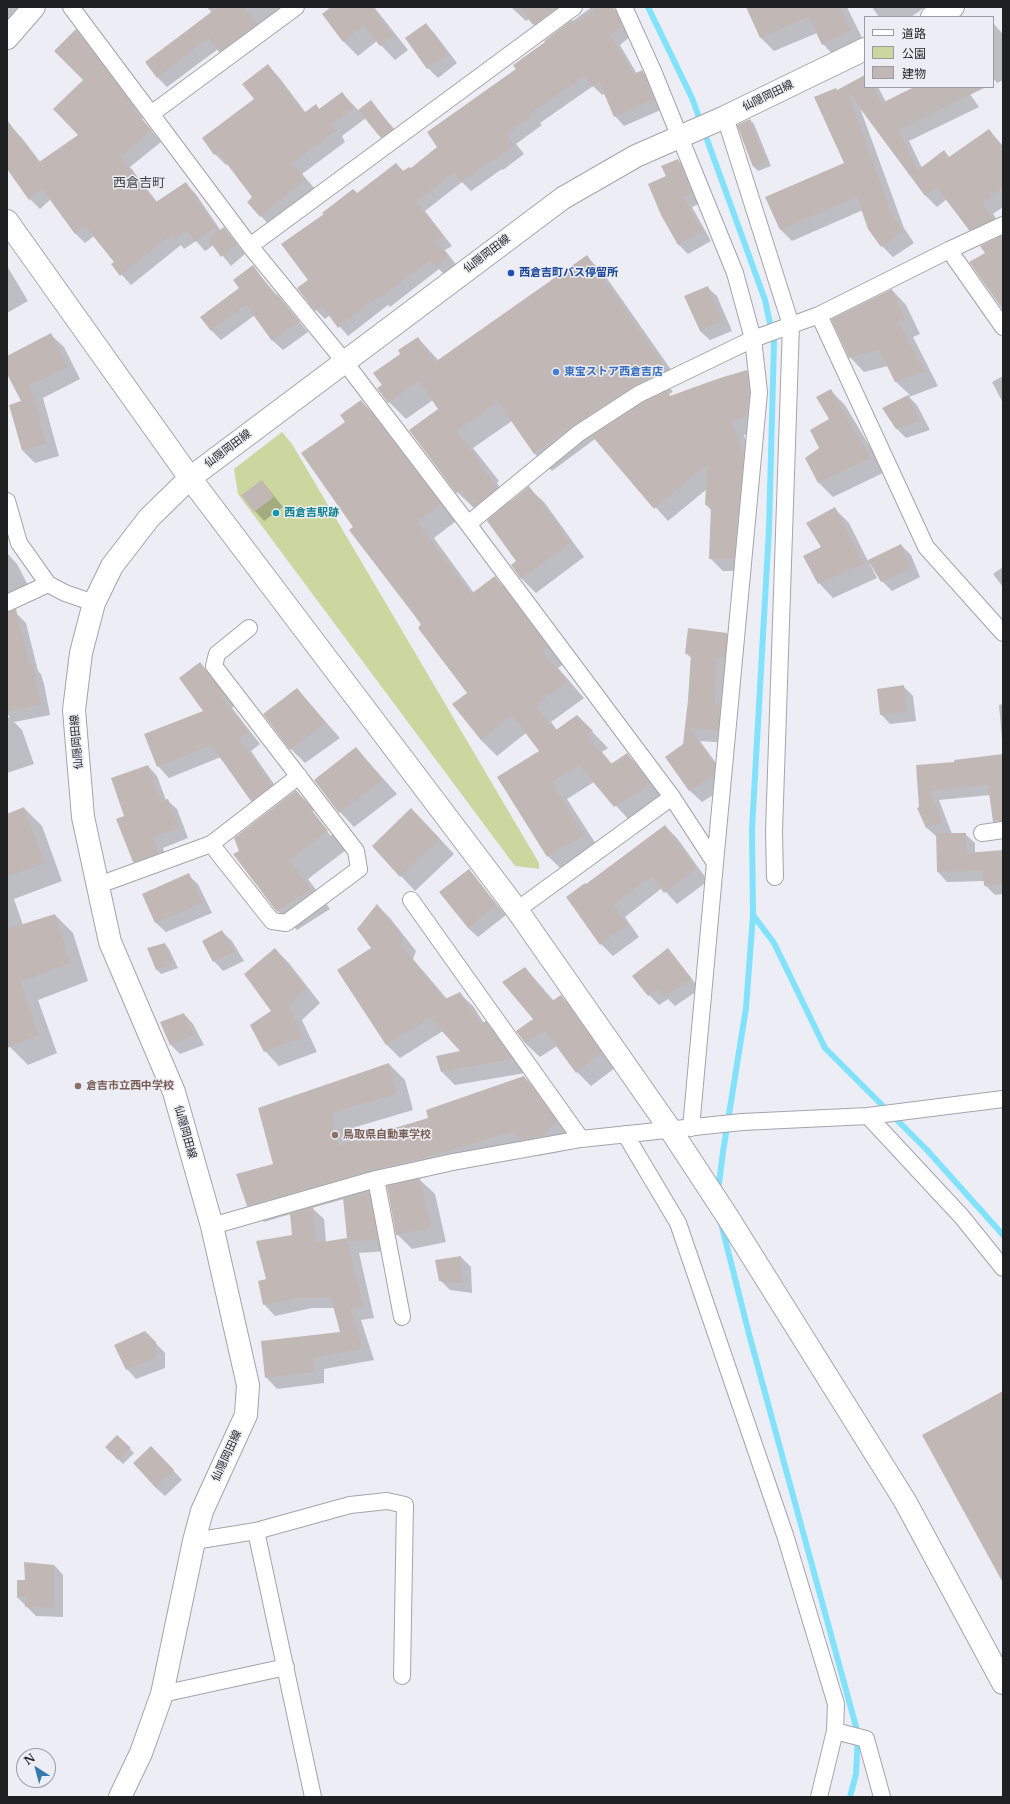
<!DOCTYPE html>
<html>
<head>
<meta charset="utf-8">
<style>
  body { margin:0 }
  #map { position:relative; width:1010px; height:1804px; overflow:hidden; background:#edeef5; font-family:"Libre Baskerville","Noto Sans JP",serif }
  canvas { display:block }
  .frame { position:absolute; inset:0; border:8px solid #1f2022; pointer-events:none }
  .legend { position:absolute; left:864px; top:16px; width:130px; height:72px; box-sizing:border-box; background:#edeef5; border:1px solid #9b9ca1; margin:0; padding:5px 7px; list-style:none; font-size:12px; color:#1f2022 }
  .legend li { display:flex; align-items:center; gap:8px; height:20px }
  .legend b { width:20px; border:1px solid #9b9ca1 }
  .north { position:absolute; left:16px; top:1748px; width:40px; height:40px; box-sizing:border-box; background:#edeef5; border:1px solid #9b9ca1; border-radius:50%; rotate:324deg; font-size:11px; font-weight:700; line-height:16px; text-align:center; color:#1f2022 }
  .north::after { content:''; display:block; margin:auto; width:14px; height:18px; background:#337aaf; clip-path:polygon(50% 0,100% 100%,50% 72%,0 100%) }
</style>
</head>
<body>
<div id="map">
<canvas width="1010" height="1804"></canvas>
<div class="frame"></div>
<ul class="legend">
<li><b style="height:5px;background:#fff"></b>道路</li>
<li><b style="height:11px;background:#cbd79f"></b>公園</li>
<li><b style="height:11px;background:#c1b8b6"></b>建物</li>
</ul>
<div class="north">N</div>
</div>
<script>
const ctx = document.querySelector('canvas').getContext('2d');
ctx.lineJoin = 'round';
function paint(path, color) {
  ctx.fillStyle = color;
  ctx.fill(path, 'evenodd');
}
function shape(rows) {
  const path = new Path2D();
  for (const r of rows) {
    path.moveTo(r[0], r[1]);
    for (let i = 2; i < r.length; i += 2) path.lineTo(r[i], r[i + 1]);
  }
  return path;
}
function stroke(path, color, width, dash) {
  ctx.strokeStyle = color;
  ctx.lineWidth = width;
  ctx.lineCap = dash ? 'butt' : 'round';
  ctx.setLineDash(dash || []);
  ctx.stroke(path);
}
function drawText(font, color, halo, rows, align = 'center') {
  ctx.font = font + ' "Libre Baskerville","Noto Sans JP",serif';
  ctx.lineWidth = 3;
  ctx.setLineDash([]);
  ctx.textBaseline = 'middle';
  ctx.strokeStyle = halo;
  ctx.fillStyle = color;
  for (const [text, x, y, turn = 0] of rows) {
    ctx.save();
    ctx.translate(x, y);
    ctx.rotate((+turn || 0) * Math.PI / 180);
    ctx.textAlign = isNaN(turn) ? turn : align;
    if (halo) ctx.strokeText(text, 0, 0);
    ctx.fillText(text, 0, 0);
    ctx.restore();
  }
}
paint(shape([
  [282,432,292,444,539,863,539,869,515,866,238,494,234,469]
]), '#cbd79f');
paint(shape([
  [7,7,37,7,7,42],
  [207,7,280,7,230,61,218,49,167,87,157,77,212,13],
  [333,7,374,7,408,50,395,60,377,41,358,56,344,42,323,15],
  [511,7,558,7,567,18,544,35,529,19,526,21],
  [592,7,613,7,625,22,631,36,620,45,637,74,642,71,651,81,663,109,624,126,615,116,605,93,602,95,593,86,540,123,542,125,516,144,524,154,503,170,502,169,471,191,462,182,425,211,452,246,445,250,458,267,446,276,439,269,390,307,388,305,348,336,330,315,325,319,316,310,309,280,357,194,396,164,404,172,411,169,439,147,517,69,546,43,545,41],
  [747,7,847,7,865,44,836,58,823,44,817,33,774,51,761,38],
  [872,7,936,7,930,12,925,7,911,17,879,17],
  [993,23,1003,34,1003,80,997,83,993,78],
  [426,24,435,34,457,63,438,78,428,68],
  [76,31,85,40,143,118,142,119,161,142,130,167,157,202,185,183,195,193,221,231,224,229,245,254,231,266,214,245,205,251,196,241,184,249,181,245,131,285,112,264,115,262,94,236,85,243,75,233,51,199,40,209,30,199,7,168,7,133,12,128,22,138,41,163,79,135,84,80],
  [268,66,278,76,306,113,316,106,320,110,342,93,359,111,371,102,402,138,391,147,366,118,342,136,345,142,302,174,316,190,271,227,248,202,254,197,228,164,226,165,215,154,203,138,255,100],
  [865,76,865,87,878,87,886,102,917,87,965,87,979,107,909,141,922,168,944,152,950,158,989,130,1003,146,1003,207,993,214,1003,228,981,241,969,230,947,199,937,207,926,196,860,108,904,228,914,243,893,257,882,246,863,210,792,241,781,230,767,197,845,163,837,91],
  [750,120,754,124,771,166,758,171,754,167,739,125],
  [678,160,688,169,701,203,692,207,711,241,688,254,678,244,667,177],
  [587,257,604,274,679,381,670,388,673,392,669,394,671,397,747,371,760,384,760,429,744,435,756,466,746,571,723,571,710,558,712,511,706,505,707,489,668,521,595,439,552,471,535,454,512,421,473,448,499,481,497,483,511,502,529,488,544,502,584,557,536,593,522,579,512,565,518,561,488,521,457,492,410,430,439,410,433,400,406,419,389,402,378,388,383,385,402,354,418,338,439,361],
  [7,266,28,301,7,313],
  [253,267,308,332,283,350,273,341,255,315,221,340,211,330],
  [707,287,717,296,732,331,710,340,700,331],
  [892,290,906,305,920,334,913,337,938,386,909,397,917,405,930,430,906,438,897,429,884,408,910,395,896,382,888,366,864,372,850,357],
  [51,335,64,347,80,379,43,398,59,456,35,463,22,450,10,405,22,402,7,371,7,357],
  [1003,376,1003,403,992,382],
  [830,390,845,405,885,472,833,497,818,482,820,448,831,419],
  [361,401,377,417,456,521,434,538,474,593,495,578,511,594,564,664,558,668,584,698,551,722,557,730,577,716,608,748,602,752,612,764,627,754,643,771,665,800,631,822,594,782,567,799,601,852,564,872,548,856,540,751,526,733,497,756,481,740,454,704,468,693,354,527,347,422],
  [262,481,283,507,264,521,255,511],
  [835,509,849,523,868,561,901,545,911,555,920,577,892,591,882,581,871,563,870,564,877,578,833,598,819,583],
  [7,553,17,564,31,591,7,603],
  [1003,567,1003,587,993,574],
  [17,614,26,623,38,671,41,674,44,684,50,715,14,722,22,730,34,764,7,773,7,718,10,717,7,714,7,616],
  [726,634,738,646,729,743,700,741,726,777,725,788,702,802,690,791,667,757,684,744,689,700,691,658,686,653],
  [200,664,212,675,234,706,232,708,260,744,251,751,283,797,263,812,251,801,221,757,169,778,158,766,205,711],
  [903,686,913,696,916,721,890,724,881,714],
  [297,689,340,738,305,763,291,749],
  [1003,704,1003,751,999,705],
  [356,748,397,794,354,827,340,812],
  [1003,755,1003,826,993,816,990,795,939,800,952,834,965,834,975,843,975,853,1003,851,1003,894,995,895,985,885,985,881,947,882,938,872,937,837,927,828,918,808,920,807,917,766,955,763],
  [148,766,157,776,166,800,167,800,177,809,188,838,163,848,167,863,143,871,134,862,117,819,125,816],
  [296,791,315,810,346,850,308,879,330,909,297,930,278,911,235,854,240,852],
  [311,811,314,811,332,834,331,836],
  [24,808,42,826,62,881,14,899,23,925,55,915,73,933,88,981,38,1000,57,1053,28,1065,10,1047,7,1038,7,815],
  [426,824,454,854,415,891,373,846],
  [665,826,677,838,708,881,677,904,662,888,625,917,639,937,613,956,601,944,567,897,586,885],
  [468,871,506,915,478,937,468,928],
  [188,875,198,884,212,913,166,932,156,923,143,895],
  [377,905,390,918,416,951,413,959,447,999,459,993,473,1006,484,1023,485,1022,499,1036,525,1073,455,1085,441,1071,462,1051,443,1031,400,1058,387,1045,338,970,373,948],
  [222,932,232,941,244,961,223,971,214,961],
  [165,944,169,949,178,968,161,974,156,969],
  [275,949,289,963,320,1003,302,1020,317,1052,279,1066,265,1051,272,1011],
  [668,950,700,989,675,1006,668,999,659,1005,649,995],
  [525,968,554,1001,561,996,575,1010,615,1068,591,1086,577,1072,557,1046,540,1057,525,1043,534,1019],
  [184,1014,193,1024,204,1045,180,1054,171,1045,162,1022],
  [389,1064,405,1080,413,1110,349,1129,351,1142,430,1119,524,1077,540,1093,572,1138,560,1152,537,1156,528,1148,419,1179,435,1194,446,1242,412,1249,397,1234,388,1186,368,1192,379,1203,388,1251,359,1253,374,1318,361,1320,374,1360,324,1369,324,1383,277,1389,266,1377,341,1332,335,1308,312,1308,275,1316,264,1304,268,1280,293,1236,291,1214,264,1222,248,1205,274,1165,259,1109],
  [344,1199,348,1239,326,1242,324,1219,312,1208],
  [461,1257,471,1267,472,1293,450,1290,440,1280,436,1261],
  [145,1332,165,1353,165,1368,136,1379,127,1369],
  [117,1436,134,1453,123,1464,106,1447],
  [161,1457,182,1480,165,1496,155,1487],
  [54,1565,63,1575,63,1617,36,1616,18,1598,26,1581]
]), '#0003');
stroke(shape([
  [648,7,692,98,765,300,774,342,769,529,752,829,753,915,746,1008,723,1152,718,1191],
  [753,915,774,943,825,1048,927,1150,1003,1235],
  [721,1223,749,1334,858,1734,856,1774,850,1797]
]), '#82e2fc', 6);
paint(shape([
  [218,7,244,7,257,24,219,52,209,38,157,78,145,62],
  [331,7,372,7,394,36,380,46,364,26,343,42,322,14],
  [519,7,557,7,533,25],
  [598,7,612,7,616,11,622,27,611,35,634,74,642,70,654,100,614,117,599,82,592,87,584,77,531,113,533,116,507,134,515,145,493,161,492,160,461,183,454,173,417,202,443,236,436,241,449,257,436,267,430,260,380,298,379,296,338,328,322,306,315,311,297,288,308,280,281,244,324,214,322,213,353,189,357,193,396,163,403,171,409,167,411,168,437,147,427,132,516,69,513,65,545,42,544,41,569,22,572,20,575,24],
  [746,7,840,7,852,30,822,45,809,17,760,38],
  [426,23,448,54,427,69,405,38],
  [76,29,135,108,133,109,152,131,121,157,156,202,186,182,216,227,195,242,188,231,174,240,171,235,120,276,111,264,114,262,85,226,75,234,42,189,29,200,7,169,7,120,39,162,78,135,53,109,83,80,54,51],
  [268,64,304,113,316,104,319,109,342,92,354,108,332,125,336,131,293,163,306,179,260,217,247,202,252,197,218,152,214,155,202,138,254,99,242,84],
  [865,75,865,87,873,87,882,103,914,87,986,87,899,130,918,170,944,150,949,157,989,129,1003,148,1003,188,983,203,994,219,969,230,937,188,925,196,848,92,893,216,904,231,881,247,868,229,857,197,780,230,765,197,844,163,814,97,836,88,837,90],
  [371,100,393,129,381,138,358,110],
  [750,119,767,162,753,167,737,125],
  [678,159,692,193,684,197,703,231,678,245,661,215,648,184,666,176,661,166],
  [224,227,237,244,221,257,208,239],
  [1003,235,1003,310,969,262,985,253,980,246],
  [587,255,663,364,654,370,656,375,634,386,574,425,534,454,498,402,457,431,482,464,481,465,497,488,473,507,461,490,456,493,409,430,438,409,419,381,388,403,377,388,382,385,373,373,400,354,398,350,418,337,435,362],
  [253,265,275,296,277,294,300,322,272,341,246,305,211,331,200,317,239,288,233,280],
  [708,286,723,321,700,331,684,296],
  [892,289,906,320,899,322,925,372,895,382,879,350,849,358,831,319],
  [51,333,68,367,30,385,47,444,22,450,9,405,21,401,7,374,7,356],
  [747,370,749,392,747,416,732,422,744,453,734,559,709,559,711,505,705,505,707,465,654,509,592,436,644,402,667,391,670,396,720,378],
  [831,389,871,458,818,483,805,458,819,448,810,430,829,419,816,397],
  [908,395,921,421,896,429,882,408],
  [361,400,441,504,418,522,471,594,495,576,548,647,542,652,569,681,535,706,556,730,577,715,593,731,587,735,611,764,627,753,650,784,614,807,579,765,552,782,585,836,547,857,497,777,539,751,518,723,517,723,511,716,481,740,452,704,467,693,418,628,421,624,349,530,353,527,301,453,345,422,340,415],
  [262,480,274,497,254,512,241,495],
  [529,486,571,543,521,579,511,565,516,561,487,521],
  [835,507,864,564,818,584,803,556,821,547,806,523],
  [901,544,911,568,881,582,868,560],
  [16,609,30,664,32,663,35,674,41,705,7,712,7,612],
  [688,628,727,633,725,657,717,657,715,704,720,705,718,731,690,729,715,764,714,776,689,791,665,757,683,744,688,700,691,654,685,654],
  [200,662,224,694,221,696,249,732,240,739,272,785,251,801,211,745,157,767,144,734,203,711,179,678],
  [904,685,907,712,880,715,877,689],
  [297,688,326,723,290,750,263,714],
  [356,747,383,780,339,813,314,780],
  [1003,754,1003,821,993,822,988,785,930,791,943,823,926,828,917,808,919,807,916,765,954,762,954,760],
  [148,765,161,801,168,799,179,828,154,838,158,853,133,862,116,819,124,816,111,778],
  [296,790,328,831,290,860,311,889,277,912,233,854,239,851,234,838],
  [24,807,45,863,7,877,7,814],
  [411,808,440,839,400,877,372,846],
  [665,825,697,869,664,893,652,876,614,905,628,925,600,945,566,897,585,883,586,884],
  [936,833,966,833,966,853,1003,850,1002,884,984,886,983,871,937,872],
  [469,869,497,905,468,928,439,892],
  [189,873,203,903,155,923,142,894],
  [377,904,403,937,401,945,445,999,460,992,481,1024,486,1021,513,1059,441,1072,436,1056,460,1051,430,1018,386,1045,337,970,371,948,357,929],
  [55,914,71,963,21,982,39,1035,7,1048,7,929],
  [222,930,235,952,213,962,202,941],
  [165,943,174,964,156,970,147,948],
  [275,948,306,988,289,1006,303,1038,264,1052,250,1025,271,1011,244,974],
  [668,948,692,979,665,997,659,990,648,996,632,976],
  [525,967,552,1001,561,995,602,1053,576,1073,545,1031,525,1043,516,1031,533,1019,502,982],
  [184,1013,195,1035,170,1045,160,1022],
  [389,1063,397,1094,333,1113,338,1145,428,1118,426,1110,524,1076,557,1121,543,1136,519,1140,513,1132,421,1159,373,1170,247,1206,236,1174,273,1164,258,1108],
  [420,1179,432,1228,396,1235,387,1186],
  [369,1191,378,1240,348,1242,364,1307,351,1309,363,1349,313,1358,314,1372,265,1378,261,1341,340,1332,331,1298,300,1298,263,1305,258,1281,266,1279,256,1241,292,1235,290,1214,313,1207,316,1243,347,1238,343,1198],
  [461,1256,463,1284,439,1281,435,1260],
  [145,1331,156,1342,156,1358,126,1370,114,1345],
  [1003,1391,1003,1583,922,1435],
  [117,1435,131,1448,118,1460,105,1447],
  [151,1446,174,1470,155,1487,133,1463],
  [24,1562,54,1565,54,1608,25,1607,26,1596,17,1598,17,1580,25,1580]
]), '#c1b8b6');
const street = shape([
  [71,7,250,246,344,361,468,524,672,797,715,863,691,1128],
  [624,7,653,71,735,273,753,339,759,392,715,863],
  [151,114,296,7],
  [725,117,791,325,774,831,775,877],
  [250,246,574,7],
  [949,250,1003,327],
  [819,315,926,547,1003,633],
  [7,501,19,543,48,584,65,593,94,603],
  [468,524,579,433,639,394,753,339,819,315,949,250,1003,225],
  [7,603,48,584],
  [982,833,1003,830],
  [211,844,272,921,286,923,359,869,356,851,214,666,217,654,249,628],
  [96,886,211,844,299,776],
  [411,900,581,1139],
  [517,910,672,797],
  [868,1116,962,1217,1003,1268],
  [625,1134,678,1223,785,1535,836,1704,835,1731,819,1797],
  [376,1179,402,1317],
  [212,1226,376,1179,453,1162,581,1139,742,1122,868,1116,1003,1099],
  [256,1531,313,1797],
  [194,1541,256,1531,350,1505,387,1501,405,1505,402,1676],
  [162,1694,286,1667],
  [835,1731,866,1739,882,1797]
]);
const secondary = shape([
  [932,17,953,7],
  [7,221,190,478,517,910,670,1129,727,1216,905,1501,1003,1683],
  [120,1797,141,1753,162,1694,194,1541,202,1511,246,1415,248,1385,212,1226,174,1092,110,942,83,817,74,710,81,653,94,603,112,566,149,518,190,478,563,198,636,156,725,117,865,49]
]);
const primary = shape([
  [7,38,34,7]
]);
stroke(street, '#a4a4ab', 18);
stroke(secondary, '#a4a4ab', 24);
stroke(primary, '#a4a4ab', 24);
stroke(street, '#fff', 16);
stroke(secondary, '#fff', 22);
stroke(primary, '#fff', 22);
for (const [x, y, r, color] of [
  [511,273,4,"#1a4fb4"],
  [556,372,4,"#3f7fe0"],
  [276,513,4,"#0f9aa8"],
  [78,1086,4,"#8d6e63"],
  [335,1135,4,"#8d6e63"]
]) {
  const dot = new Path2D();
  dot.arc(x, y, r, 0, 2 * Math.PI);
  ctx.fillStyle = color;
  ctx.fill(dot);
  stroke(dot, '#edeef5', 1.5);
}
drawText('11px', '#1f2022', '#edeef5', [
  ["仙隠岡田線",768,96,-26],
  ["仙隠岡田線",487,254,-37],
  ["仙隠岡田線",228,449,-37],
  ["仙隠岡田線",77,742,-95],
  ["仙隠岡田線",185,1132,74],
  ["仙隠岡田線",227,1456,-65]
]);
drawText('bold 11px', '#164399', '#edeef5', [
  ["西倉吉町バス停留所",519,273]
], 'left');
drawText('bold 11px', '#366cbe', '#edeef5', [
  ["東宝ストア西倉吉店",564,372]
], 'left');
drawText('bold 11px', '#0d838f', '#edeef5', [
  ["西倉吉駅跡",284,513]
], 'left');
drawText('bold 11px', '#785e54', '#edeef5', [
  ["倉吉市立西中学校",86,1086],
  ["鳥取県自動車学校",343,1135]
], 'left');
drawText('13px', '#414147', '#edeef5', [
  ["西倉吉町",139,183]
]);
</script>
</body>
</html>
